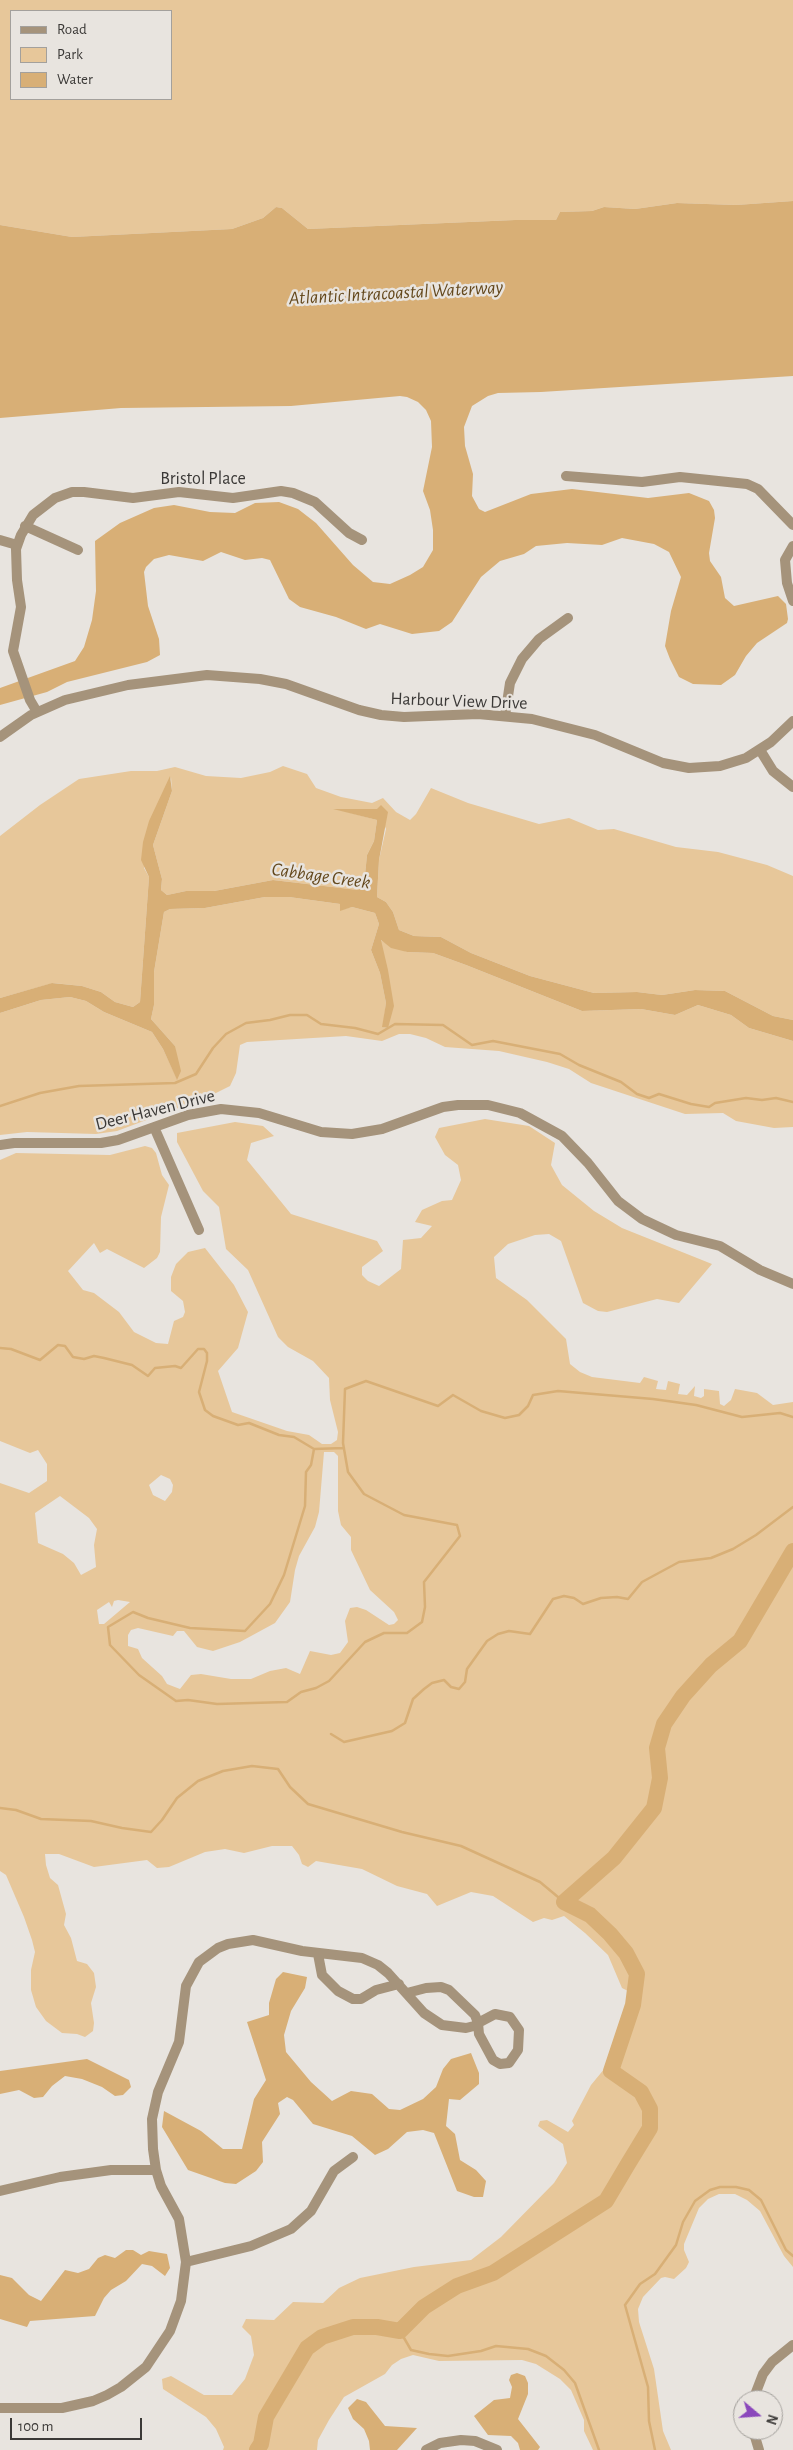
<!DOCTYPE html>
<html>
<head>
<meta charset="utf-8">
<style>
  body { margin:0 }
  #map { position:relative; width:793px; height:2450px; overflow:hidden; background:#e8e4df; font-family:"Alegreya Sans",sans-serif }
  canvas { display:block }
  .legend { position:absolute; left:10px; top:10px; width:162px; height:90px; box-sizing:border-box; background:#e8e4df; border:1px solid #a3a09c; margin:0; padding:6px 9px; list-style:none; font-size:15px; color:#3b3937 }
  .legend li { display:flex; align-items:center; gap:10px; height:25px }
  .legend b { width:25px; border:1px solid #a3a09c }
  .north { position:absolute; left:733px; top:2390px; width:50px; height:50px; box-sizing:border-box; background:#e8e4df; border:1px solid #a3a09c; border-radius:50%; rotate:108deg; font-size:14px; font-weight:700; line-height:20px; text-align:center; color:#3b3937 }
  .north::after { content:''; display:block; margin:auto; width:18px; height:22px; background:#8b48bc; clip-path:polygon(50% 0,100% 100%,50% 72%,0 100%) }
  .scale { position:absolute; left:10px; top:2418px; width:132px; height:22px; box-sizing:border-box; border:2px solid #3b3937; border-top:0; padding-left:6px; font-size:15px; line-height:18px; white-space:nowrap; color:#3b3937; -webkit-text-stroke:4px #e8e4df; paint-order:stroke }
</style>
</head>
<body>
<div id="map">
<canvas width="793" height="2450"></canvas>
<ul class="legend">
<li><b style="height:6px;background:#a5937b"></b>Road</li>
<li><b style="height:14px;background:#e7c79a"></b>Park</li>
<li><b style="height:14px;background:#d8af76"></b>Water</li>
</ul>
<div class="north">N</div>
<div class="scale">100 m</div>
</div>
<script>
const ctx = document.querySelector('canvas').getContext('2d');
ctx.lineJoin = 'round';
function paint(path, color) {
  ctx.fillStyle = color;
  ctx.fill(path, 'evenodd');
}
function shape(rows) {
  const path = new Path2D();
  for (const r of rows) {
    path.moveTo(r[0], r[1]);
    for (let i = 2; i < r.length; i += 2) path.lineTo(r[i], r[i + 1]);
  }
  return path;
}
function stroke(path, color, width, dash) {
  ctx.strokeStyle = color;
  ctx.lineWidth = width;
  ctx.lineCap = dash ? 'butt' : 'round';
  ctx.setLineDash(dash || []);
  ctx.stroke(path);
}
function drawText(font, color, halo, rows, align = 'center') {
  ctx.font = font + ' "Alegreya Sans",sans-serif';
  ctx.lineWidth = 5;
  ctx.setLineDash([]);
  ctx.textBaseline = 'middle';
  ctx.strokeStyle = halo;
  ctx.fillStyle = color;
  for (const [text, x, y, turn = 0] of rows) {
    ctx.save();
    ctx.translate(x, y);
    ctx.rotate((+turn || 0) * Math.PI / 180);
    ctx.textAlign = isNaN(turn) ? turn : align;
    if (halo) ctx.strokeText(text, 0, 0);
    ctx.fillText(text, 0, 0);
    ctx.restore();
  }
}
paint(shape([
  [0,0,793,0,793,201,736,205,677,203,635,209,604,207,592,211,560,212,556,220,515,220,308,229,282,208,276,207,263,218,232,229,72,237,0,225],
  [11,11,171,11,171,99,11,99],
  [283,766,307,774,316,788,341,797,372,803,383,798,396,812,410,820,416,814,431,788,468,803,539,824,569,818,598,830,614,829,676,847,718,852,767,865,793,876,793,1020,773,1016,725,991,695,990,662,995,637,992,594,993,530,976,471,953,441,937,414,936,399,930,393,912,386,902,377,897,379,860,386,829,377,809,336,809,377,820,374,841,367,855,364,885,358,890,273,880,214,891,186,891,167,895,161,890,162,879,153,845,172,791,171,777,144,868,149,877,140,1002,133,1007,115,1002,101,992,82,986,53,983,0,998,0,836,40,805,79,779,131,771,157,771,175,767,206,776,241,778,270,772],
  [265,897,289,897,340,904,340,910,352,907,375,913,379,924,371,950,380,973,386,1003,383,1027,388,1028,383,954,380,940,407,952,433,953,466,965,582,1011,641,1009,675,1015,698,1005,731,1015,749,1028,793,1041,793,1127,774,1128,736,1121,723,1113,685,1114,591,1083,569,1069,547,1062,499,1051,445,1047,426,1038,410,1034,399,1034,382,1041,346,1036,247,1042,240,1045,236,1073,230,1086,208,1097,117,1131,96,1134,27,1132,0,1135,0,1013,41,1000,70,997,86,1001,104,1012,152,1032,163,1049,177,1079,175,1046,151,1019,154,1005,154,972,164,912,170,909,205,908],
  [485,1119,529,1126,555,1143,551,1165,562,1185,594,1211,622,1228,712,1264,679,1303,657,1299,607,1312,598,1311,583,1303,561,1241,549,1234,535,1235,508,1244,494,1257,496,1278,527,1300,566,1339,570,1364,580,1372,592,1377,640,1383,644,1377,658,1381,656,1389,666,1390,668,1381,680,1384,678,1394,687,1395,695,1386,694,1396,701,1398,704,1396,704,1389,719,1391,720,1404,724,1406,731,1400,735,1389,757,1393,773,1405,793,1402,793,2267,784,2256,760,2211,747,2200,735,2194,719,2194,708,2199,699,2208,684,2244,684,2250,689,2262,686,2268,674,2279,665,2277,661,2278,643,2297,638,2309,639,2322,654,2369,663,2431,671,2450,593,2450,584,2431,584,2420,571,2390,560,2379,536,2364,522,2360,439,2361,413,2355,401,2359,392,2365,385,2374,344,2397,329,2420,318,2440,317,2450,223,2450,224,2447,216,2429,206,2417,163,2389,162,2379,171,2376,204,2395,232,2395,245,2379,254,2355,251,2336,242,2327,246,2319,274,2320,293,2302,323,2303,339,2288,360,2278,414,2267,471,2260,501,2237,554,2183,567,2163,563,2144,538,2126,540,2121,547,2120,568,2132,574,2125,572,2121,591,2085,605,2068,612,2047,616,2045,628,2008,628,1991,622,1988,608,1955,585,1933,564,1916,552,1920,544,1918,533,1922,493,1896,471,1892,437,1906,427,1894,397,1886,362,1869,316,1861,308,1867,302,1864,299,1855,292,1846,272,1846,244,1853,225,1849,205,1852,169,1867,157,1868,147,1860,94,1867,59,1854,45,1854,46,1865,50,1878,58,1885,66,1914,64,1925,71,1938,77,1961,87,1964,94,1973,96,1987,91,2003,94,2023,93,2031,85,2037,77,2034,62,2033,46,2021,36,2007,31,1990,31,1970,35,1952,32,1940,24,1917,6,1875,0,1871,0,1483,29,1493,47,1481,47,1464,38,1450,30,1453,0,1441,0,1160,16,1153,110,1155,145,1146,152,1148,156,1153,162,1175,169,1185,161,1217,160,1252,157,1258,144,1268,107,1249,100,1253,94,1243,68,1271,83,1290,94,1293,119,1312,134,1332,156,1343,168,1344,174,1321,183,1317,185,1312,183,1301,171,1291,171,1277,176,1264,188,1252,205,1248,234,1285,248,1312,238,1348,218,1371,232,1412,287,1431,309,1435,322,1444,331,1444,337,1440,338,1432,330,1400,329,1378,313,1361,288,1347,278,1337,248,1270,226,1249,219,1207,203,1191,177,1142,177,1133,235,1122,263,1126,274,1136,251,1143,247,1160,291,1214,377,1241,383,1251,362,1267,362,1275,368,1281,379,1286,401,1269,403,1240,421,1238,432,1226,415,1222,422,1210,442,1201,452,1200,461,1180,458,1165,445,1155,435,1137,439,1128],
  [324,1452,334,1452,338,1456,338,1511,341,1525,351,1537,351,1550,370,1590,394,1612,398,1620,394,1624,389,1625,366,1610,357,1607,350,1608,345,1621,348,1642,340,1653,331,1655,310,1651,300,1674,286,1668,270,1671,251,1679,231,1679,201,1674,191,1675,180,1689,167,1684,162,1676,142,1658,138,1649,128,1646,128,1635,131,1630,138,1628,173,1636,177,1631,184,1631,197,1647,213,1651,240,1642,275,1623,290,1602,295,1570,299,1556,315,1527,319,1512],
  [161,1475,170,1479,173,1485,172,1492,165,1501,153,1495,149,1485],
  [60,1496,89,1518,97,1529,94,1545,96,1567,81,1575,74,1563,63,1554,38,1543,35,1513],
  [118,1600,130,1602,104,1624,99,1624,97,1610,109,1602,112,1607,114,1601]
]), '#e7c79a');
paint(shape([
  [793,201,793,376,541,392,498,393,488,396,472,406,464,427,465,446,473,474,472,496,479,509,485,512,531,494,572,489,648,498,689,493,709,501,714,510,715,518,709,553,710,561,721,577,725,598,734,606,778,596,786,604,788,619,787,623,757,643,746,656,735,675,721,685,693,684,679,677,670,659,665,646,671,611,681,577,669,552,654,544,622,538,602,545,567,543,536,546,524,554,500,561,481,577,452,622,439,631,412,634,380,624,366,629,336,617,300,607,289,599,270,560,262,558,245,560,221,552,203,561,169,555,154,559,146,567,144,572,148,606,159,639,160,655,147,662,67,682,47,692,0,705,0,688,75,661,84,647,92,620,96,591,95,541,120,523,154,508,174,505,210,512,235,513,255,503,279,502,298,509,316,523,353,565,373,582,390,584,410,575,423,567,433,550,433,530,430,510,423,491,432,447,431,421,426,410,418,402,407,397,400,396,291,406,121,408,0,418,0,225,72,237,232,229,263,218,276,207,282,208,308,229,515,220,556,220,560,212,592,211,604,207,635,209,677,203,736,205],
  [170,776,172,791,153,845,162,879,161,890,167,895,186,891,214,891,273,880,358,890,364,885,367,855,374,841,377,820,333,809,377,809,381,805,388,812,379,860,377,897,386,902,393,912,399,930,414,936,441,937,471,953,530,976,594,993,637,992,662,995,695,990,725,991,773,1016,793,1020,793,1041,749,1028,731,1015,698,1005,675,1015,641,1009,582,1011,466,965,433,953,407,952,391,948,381,940,388,970,394,1006,388,1028,382,1027,386,1003,380,973,371,950,379,924,375,913,352,907,340,911,340,904,289,897,265,897,205,908,170,909,164,912,154,972,154,1005,151,1019,175,1046,181,1071,177,1080,163,1049,152,1032,104,1012,86,1001,70,997,41,1000,0,1013,0,998,52,983,82,986,101,992,115,1002,133,1007,140,1002,149,877,141,860,143,842,149,821],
  [283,1972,307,1977,305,1988,291,2011,284,2035,286,2052,311,2082,332,2101,351,2091,372,2094,389,2109,400,2110,423,2099,436,2087,443,2069,451,2059,471,2053,479,2073,479,2084,460,2100,449,2099,446,2126,455,2134,460,2160,476,2170,486,2181,483,2197,474,2197,457,2191,434,2133,423,2130,407,2132,388,2149,375,2155,352,2136,313,2124,293,2100,287,2097,278,2103,280,2114,262,2142,263,2162,256,2171,236,2184,225,2183,188,2170,162,2127,164,2111,201,2131,223,2149,242,2149,254,2099,266,2080,247,2022,269,2015,269,2003,276,1979],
  [87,2059,129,2080,131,2087,123,2095,115,2096,102,2087,82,2079,65,2076,52,2086,43,2097,34,2098,19,2090,0,2094,0,2071],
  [126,2250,133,2250,141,2255,149,2251,167,2254,170,2268,165,2276,152,2266,142,2264,126,2281,111,2290,104,2298,95,2316,30,2321,27,2327,0,2319,0,2275,12,2278,29,2295,41,2301,65,2270,78,2273,89,2269,98,2258,105,2255,115,2258],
  [517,2373,525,2376,528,2383,528,2394,518,2419,540,2447,538,2450,520,2450,518,2443,511,2436,488,2435,474,2416,494,2400,510,2398,512,2387,509,2380,511,2375],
  [357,2399,366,2402,385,2426,417,2428,397,2450,370,2450,369,2441,364,2429,353,2419,348,2408]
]), '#d8af76');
stroke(shape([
  [0,1106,40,1093,79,1086,175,1083,196,1074,213,1048,226,1034,246,1023,270,1020,290,1015,307,1015,321,1024,355,1028,378,1034,395,1024,443,1025,472,1045,493,1041,560,1054,579,1065,621,1082,637,1094,649,1098,659,1094,691,1104,709,1107,715,1103,746,1098,762,1100,776,1098,793,1102],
  [0,1348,11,1349,40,1360,58,1345,65,1346,73,1357,84,1359,94,1356,104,1358,132,1365,148,1376,155,1368,175,1366,181,1368,198,1349,204,1349,207,1353,207,1361,199,1392,205,1410,213,1416,238,1425,249,1423,279,1435,294,1437,314,1449,311,1465,306,1472,305,1506,284,1575,270,1604,245,1631,190,1628,148,1618,133,1612,108,1627,110,1645,139,1675,176,1701,188,1700,217,1704,287,1702,301,1692,316,1688,329,1681,365,1642,384,1633,407,1633,422,1622,425,1607,424,1582,460,1536,457,1525,404,1515,364,1494,348,1472,343,1443,345,1389,366,1381,438,1406,453,1395,481,1411,505,1418,519,1415,528,1406,533,1395,558,1391,653,1399,696,1405,742,1417,780,1413,793,1417],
  [314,1449,344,1448],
  [331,1734,344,1742,392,1731,405,1723,413,1699,424,1689,432,1683,444,1680,451,1687,459,1689,465,1682,467,1669,487,1641,498,1634,509,1631,530,1634,553,1599,564,1596,574,1598,583,1604,601,1598,617,1597,628,1599,642,1582,679,1562,711,1558,733,1549,756,1535,793,1507],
  [0,1808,16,1810,41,1819,91,1821,122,1828,151,1832,162,1820,177,1798,198,1781,223,1771,252,1766,278,1769,290,1787,308,1804,402,1832,461,1846,540,1882,564,1902],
  [400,2331,411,2350,429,2354,448,2356,481,2351,496,2346,528,2349,546,2356,564,2370,575,2383,599,2450],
  [655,2450,649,2421,648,2387,625,2305,640,2284,655,2274,676,2245,683,2222,695,2201,710,2190,720,2187,736,2187,749,2190,761,2200,786,2250,793,2256]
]), '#d8af76', 2.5);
stroke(shape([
  [257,2450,261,2444,266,2417,307,2348,322,2337,353,2327,377,2327,400,2331,424,2307,457,2286,493,2273,606,2201,628,2164,650,2128,650,2109,641,2092,611,2071,633,2005,637,1974,626,1953,610,1934,590,1915,564,1902,614,1858,654,1808,660,1778,657,1748,664,1724,683,1696,711,1665,740,1641,793,1551]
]), '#d8af76', 16);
stroke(shape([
  [566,476,642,482,680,477,747,484,758,489,793,525],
  [25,526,78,550],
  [0,540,17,545],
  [793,546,785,560,787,583,793,601],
  [37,712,30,700,13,651,21,607,17,580,16,549,21,535,33,515,55,498,72,492,84,492,133,498,179,492,233,498,281,491,293,493,315,502,349,533,362,540],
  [505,716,510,683,522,659,539,639,568,618],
  [0,737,31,715,65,700,128,685,207,675,260,679,286,684,359,710,381,715,404,717,478,714,532,719,595,735,663,763,689,768,720,766,746,758,771,742,793,721],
  [760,750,773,771,793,787],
  [154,1127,199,1230],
  [0,1145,14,1143,101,1143,118,1140,188,1115,221,1109,259,1113,321,1132,352,1134,382,1129,443,1107,458,1105,488,1105,520,1113,562,1136,588,1163,618,1201,642,1219,676,1235,720,1246,760,1270,793,1284],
  [318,1954,322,1975,338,1991,353,1999,361,1999,376,1990,399,1984],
  [495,2014,510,2017,519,2030,518,2050,509,2063,500,2064,493,2060,479,2034,478,2023,495,2014],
  [0,2191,60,2177,111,2170,156,2170],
  [186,2262,251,2246,291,2229,311,2211,334,2171,353,2157],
  [753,2400,763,2374,772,2362,793,2345],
  [0,2408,62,2408,93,2401,107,2395,121,2387,146,2367,170,2331,181,2301,186,2262,179,2219,161,2186,156,2170,153,2149,152,2119,158,2092,179,2042,186,1986,199,1962,218,1948,228,1944,253,1940,302,1951,362,1958,378,1965,388,1973,424,2013,442,2025,466,2028,474,2026,478,2023,475,2015,449,1990,441,1987,426,1988,407,1993],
  [753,2430,759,2450],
  [426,2450,440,2443,461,2440,475,2441,497,2450]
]), '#a5937b', 10);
drawText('18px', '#3b3937', '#e8e4df', [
  ["Bristol Place",203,479],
  ["Harbour View Drive",459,701,2],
  ["Deer Haven Drive",155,1110,-14]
]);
drawText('italic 19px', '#64481c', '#e8e4df', [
  ["Atlantic Intracoastal Waterway",396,293,-3],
  ["Cabbage Creek",321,876,8]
]);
</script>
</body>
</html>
